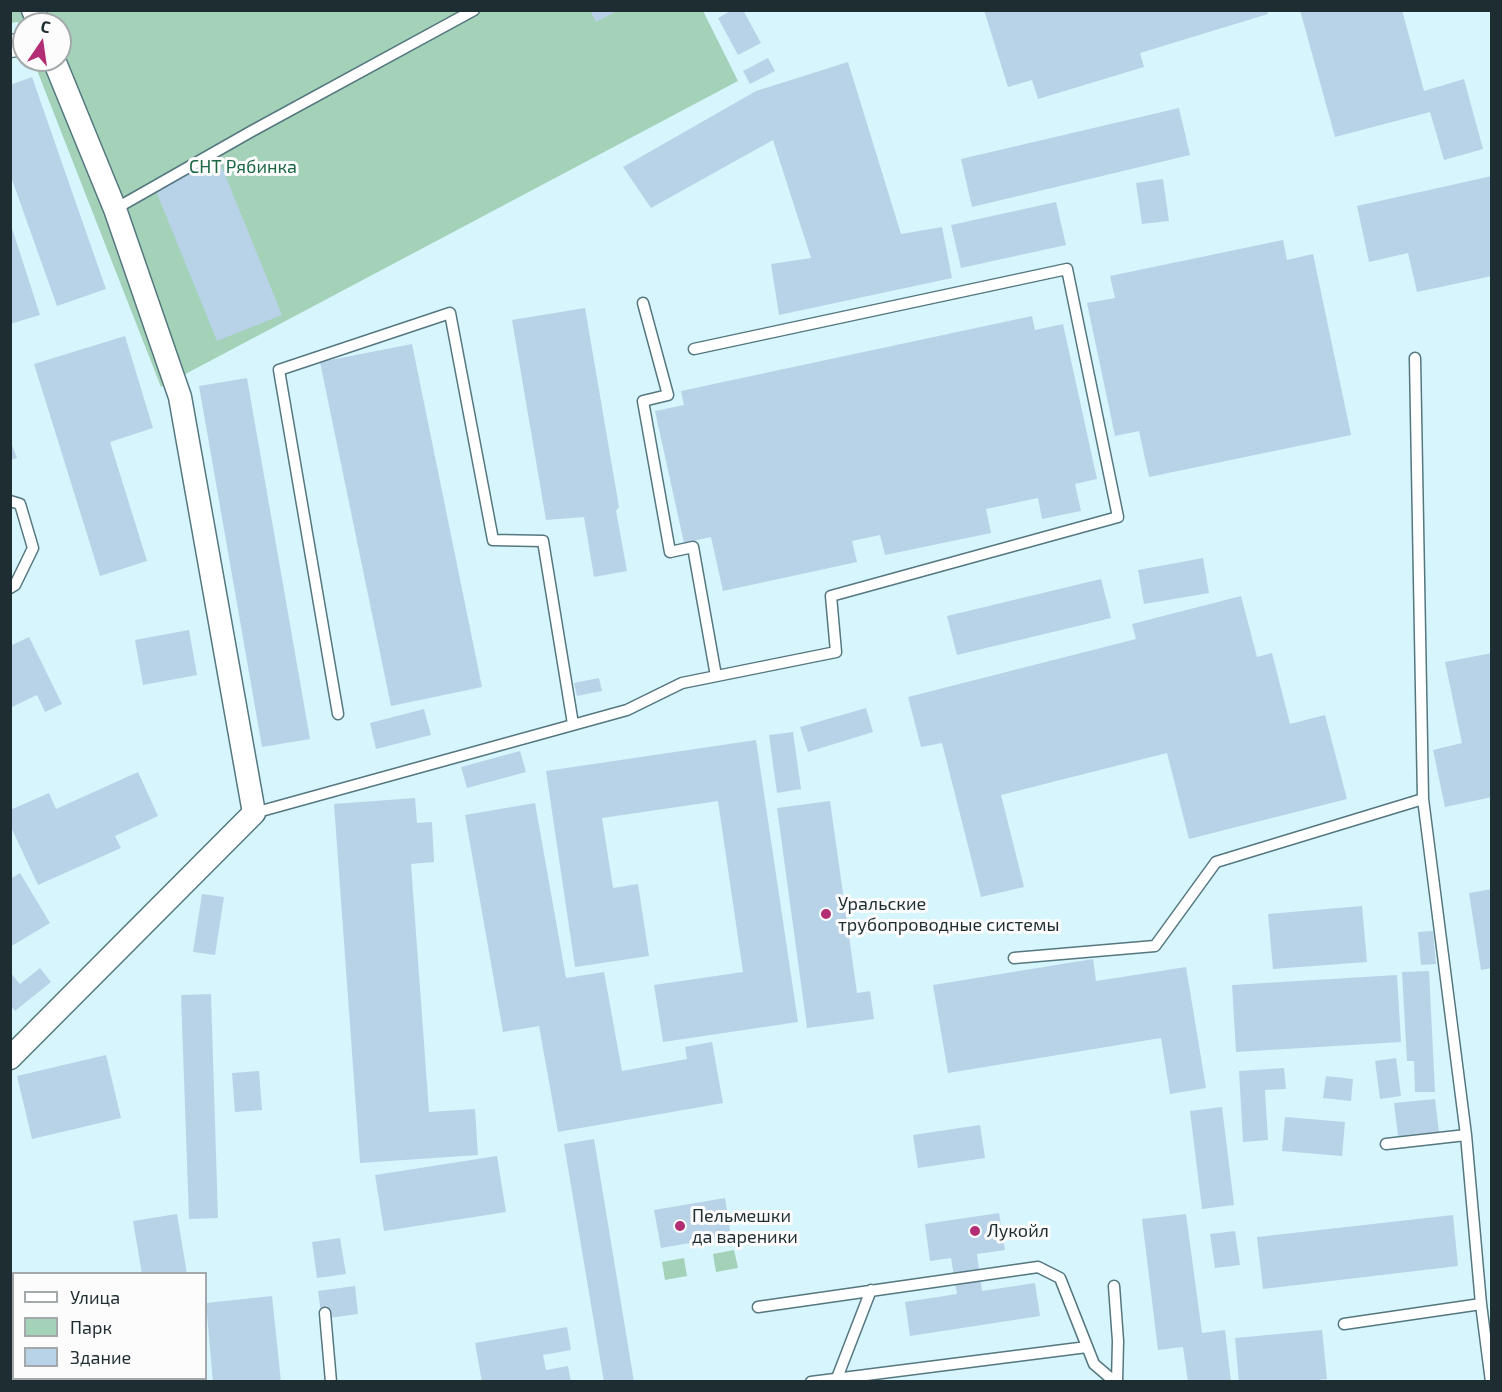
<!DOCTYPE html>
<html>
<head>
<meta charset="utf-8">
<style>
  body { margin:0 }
  #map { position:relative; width:1502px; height:1392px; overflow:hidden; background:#d7f5fd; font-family:"Exo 2",sans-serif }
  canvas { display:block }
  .frame { position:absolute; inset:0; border:12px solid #1e2d31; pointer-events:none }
  .legend { position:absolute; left:12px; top:1272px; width:195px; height:108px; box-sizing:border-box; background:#fcfcfc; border:2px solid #a3a9ab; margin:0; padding:8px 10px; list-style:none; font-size:18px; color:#1e2d31 }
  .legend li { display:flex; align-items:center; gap:12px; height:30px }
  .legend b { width:30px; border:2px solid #a3a9ab }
  .north { position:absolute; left:12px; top:12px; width:60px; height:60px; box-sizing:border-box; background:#fcfcfc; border:2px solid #a3a9ab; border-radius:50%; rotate:13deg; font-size:16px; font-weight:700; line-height:24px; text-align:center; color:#1e2d31 }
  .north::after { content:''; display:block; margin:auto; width:21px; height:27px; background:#b22d73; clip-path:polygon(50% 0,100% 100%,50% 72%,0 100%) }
</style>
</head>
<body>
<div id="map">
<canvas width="1502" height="1392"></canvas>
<div class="frame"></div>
<ul class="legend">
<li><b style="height:8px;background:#fff"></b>Улица</li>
<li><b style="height:16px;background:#a4d2b8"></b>Парк</li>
<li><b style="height:16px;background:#b8d3e8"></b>Здание</li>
</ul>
<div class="north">С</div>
</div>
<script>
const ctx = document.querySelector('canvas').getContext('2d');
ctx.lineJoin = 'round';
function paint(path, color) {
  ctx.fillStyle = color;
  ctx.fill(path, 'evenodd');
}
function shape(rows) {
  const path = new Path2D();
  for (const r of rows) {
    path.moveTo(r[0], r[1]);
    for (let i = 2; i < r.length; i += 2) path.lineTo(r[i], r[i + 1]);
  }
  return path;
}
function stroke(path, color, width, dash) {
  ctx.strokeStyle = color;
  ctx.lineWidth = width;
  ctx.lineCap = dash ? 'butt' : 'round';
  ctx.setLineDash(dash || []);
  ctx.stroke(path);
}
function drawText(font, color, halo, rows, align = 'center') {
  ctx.font = font + ' "Exo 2",sans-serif';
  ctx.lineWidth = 6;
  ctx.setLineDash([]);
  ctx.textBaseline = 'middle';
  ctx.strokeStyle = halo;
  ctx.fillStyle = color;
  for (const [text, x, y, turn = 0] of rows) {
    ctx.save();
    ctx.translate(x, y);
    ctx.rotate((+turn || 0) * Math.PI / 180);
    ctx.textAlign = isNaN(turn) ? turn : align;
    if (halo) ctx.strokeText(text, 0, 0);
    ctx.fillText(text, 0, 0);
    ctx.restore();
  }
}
paint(shape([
  [10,11,703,11,738,81,161,387,33,60,60,60,60,24,24,24,24,36,18,22,11,23],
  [734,1250,738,1268,716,1272,713,1254],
  [684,1258,687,1276,665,1280,662,1262]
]), '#a4d2b8');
paint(shape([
  [590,10,619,10,596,22],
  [732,10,743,10,761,43,738,55,718,18],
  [984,10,1267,10,1268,14,1140,53,1144,67,1038,99,1032,80,1008,87],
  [1300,10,1402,10,1424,91,1464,79,1483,149,1444,160,1430,112,1335,137],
  [768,58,775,71,750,84,743,71],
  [848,62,901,234,942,227,952,278,779,315,771,264,811,258,773,140,651,208,623,167,756,91],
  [32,77,106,289,57,306,10,174,10,85],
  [1179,108,1190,155,972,207,961,159],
  [219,160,282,315,217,341,154,186],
  [1492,176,1492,276,1417,292,1408,253,1369,262,1357,206],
  [1163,179,1169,221,1142,224,1136,183],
  [1056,202,1066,245,961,268,951,225],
  [10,222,40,315,10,324],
  [1283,240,1287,260,1313,254,1351,435,1149,477,1139,431,1115,436,1087,303,1115,298,1110,276],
  [585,308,619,507,616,511,627,571,594,577,584,517,546,520,512,320],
  [1032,316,1035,330,1063,324,1097,479,1075,484,1081,511,1042,519,1038,498,986,509,991,533,885,555,880,535,852,541,857,562,723,591,711,537,684,543,655,411,684,405,681,391],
  [125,336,153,428,110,442,147,561,100,576,34,364],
  [412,344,482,687,391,706,320,362],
  [247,378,310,739,262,747,199,386],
  [10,440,17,458,10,460],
  [1203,558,1209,593,1144,604,1138,570],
  [1101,579,1111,618,957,655,947,616],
  [1241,596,1257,657,1272,653,1290,724,1325,715,1347,799,1189,839,1167,753,1001,795,1024,887,981,897,942,743,921,747,908,697,1136,639,1132,624],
  [189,630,197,675,143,685,135,640],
  [29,637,62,704,45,712,37,695,12,707,10,704,10,646],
  [1492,653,1492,797,1445,807,1433,750,1462,743,1445,662],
  [599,678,602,691,577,696,574,683],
  [866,708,873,732,808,752,800,727],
  [424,709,431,735,376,749,370,723],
  [793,732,801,789,777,793,769,735],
  [756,740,798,1022,663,1042,654,985,743,972,718,801,602,818,613,888,638,884,649,956,575,967,546,771],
  [520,751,526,772,467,788,461,767],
  [138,772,158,816,115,836,121,848,38,885,10,825,10,810,49,793,56,809],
  [415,798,417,823,432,822,434,862,411,864,429,1112,475,1109,478,1155,360,1163,334,804],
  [830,801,857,993,870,991,874,1019,807,1028,777,808],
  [535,803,566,978,604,972,622,1071,687,1059,685,1047,712,1042,723,1103,558,1132,539,1026,503,1032,465,815],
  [20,873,50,923,10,947,10,879],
  [1492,889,1492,968,1481,970,1469,893],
  [202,894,224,897,215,955,193,952],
  [1362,906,1367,962,1273,969,1268,914],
  [1433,931,1436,964,1421,965,1418,932],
  [1093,959,1096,981,1186,967,1206,1088,1170,1094,1161,1038,948,1073,933,985],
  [40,968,51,982,15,1011,10,1005,10,972,20,984],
  [1429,971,1435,1092,1415,1092,1414,1061,1407,1061,1402,972],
  [1397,975,1401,1042,1236,1052,1232,985],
  [211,994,218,1218,189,1219,181,995],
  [106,1055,121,1118,32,1139,17,1076],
  [1396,1058,1401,1096,1380,1099,1375,1061],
  [1284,1068,1286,1089,1265,1090,1268,1140,1243,1142,1239,1071],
  [259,1071,262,1110,235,1112,232,1073],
  [1326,1076,1353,1079,1351,1101,1323,1098],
  [1435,1099,1439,1132,1398,1136,1394,1103],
  [1222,1107,1234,1205,1202,1209,1190,1111],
  [1285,1117,1345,1122,1342,1156,1282,1151],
  [980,1125,985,1158,918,1168,913,1135],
  [594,1139,634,1382,604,1382,564,1144],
  [497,1156,506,1212,384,1231,375,1175],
  [725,1198,731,1236,661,1248,654,1210],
  [999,1213,1005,1250,977,1254,982,1291,1035,1283,1040,1316,910,1336,905,1302,957,1294,951,1258,930,1261,925,1224],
  [177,1214,187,1274,142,1274,133,1221],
  [1186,1214,1202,1333,1225,1330,1231,1382,1188,1382,1183,1347,1158,1350,1142,1219],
  [1453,1215,1458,1266,1263,1289,1257,1237],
  [1235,1231,1240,1265,1215,1268,1210,1234],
  [340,1238,346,1274,317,1278,312,1242],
  [355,1286,358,1314,322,1319,318,1291],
  [272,1296,281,1382,213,1382,206,1303],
  [567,1327,571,1350,543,1355,546,1370,568,1366,571,1382,482,1382,475,1343],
  [1322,1330,1327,1379,1300,1382,1239,1382,1235,1338]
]), '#b8d3e8');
const service = shape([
  [115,209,252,131,474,10],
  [643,303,668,395,643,401,670,552,693,547,716,676],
  [1415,358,1423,799],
  [10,501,20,504,33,548,15,585,10,588],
  [338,714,279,370,450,313,493,540,543,541,573,724],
  [254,813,627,710,682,683,836,652,831,596,1118,517,1067,269,694,349],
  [1014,958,1155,946,1216,862,1423,799,1466,1135,1386,1144],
  [1466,1135,1481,1304,1491,1382],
  [1114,1286,1118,1341,1117,1382],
  [758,1307,1038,1267,1060,1278,1094,1364,1115,1382],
  [325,1313,331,1382],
  [1344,1324,1481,1304],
  [837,1378,871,1290],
  [811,1382,1087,1347]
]);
const minor = shape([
  [33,10,39,24],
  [10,46,24,44],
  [10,1058,254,813,180,397,115,209,54,60]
]);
stroke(service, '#547780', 13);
stroke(minor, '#547780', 25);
stroke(service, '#fff', 10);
stroke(minor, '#fff', 22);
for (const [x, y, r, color] of [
  [826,914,6,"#b22d73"],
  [680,1226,6,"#b22d73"],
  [975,1231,6,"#b22d73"]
]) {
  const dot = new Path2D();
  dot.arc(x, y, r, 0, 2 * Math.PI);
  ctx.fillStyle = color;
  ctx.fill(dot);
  stroke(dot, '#fcfcfc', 2);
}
drawText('18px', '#1b6746', '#fcfcfc', [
  ["СНТ Рябинка",243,167]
]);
drawText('18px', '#1e2d31', '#fcfcfc', [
  ["Уральские",838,904],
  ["трубопроводные системы",838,925],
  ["Пельмешки",692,1216],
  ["да вареники",692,1237],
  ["Лукойл",987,1231]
], 'left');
</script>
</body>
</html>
